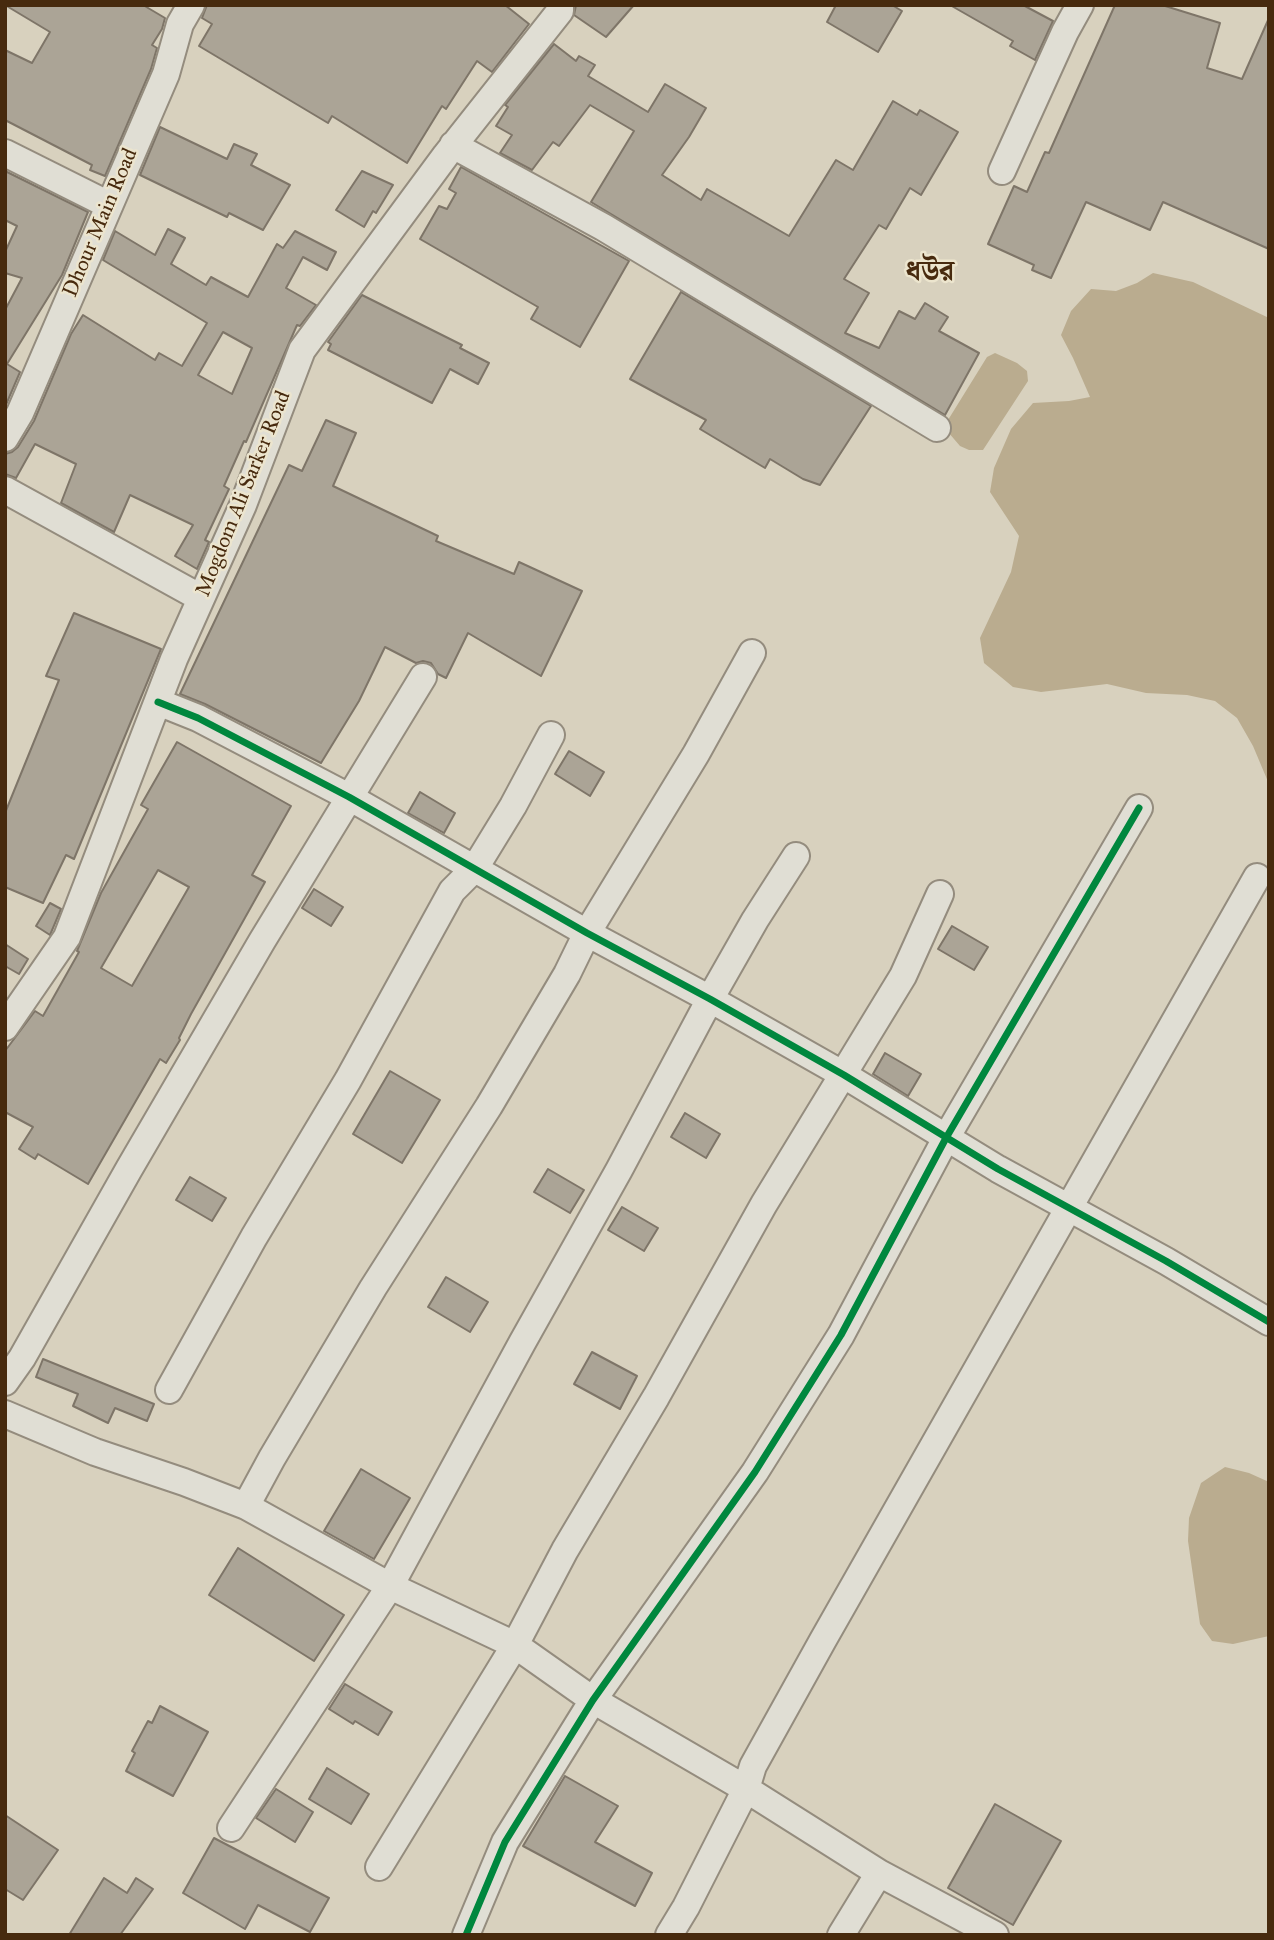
<!DOCTYPE html>
<html>
<head>
<meta charset="utf-8">
<style>
  body { margin:0 }
  #map { position:relative; width:1274px; height:1940px; overflow:hidden; background:#d8d1be; font-family:"IM FELL Great Primer",serif }
  canvas { display:block }
  .frame { position:absolute; inset:0; border:7px solid #472a0e; pointer-events:none }
</style>
</head>
<body>
<div id="map">
<canvas width="1274" height="1940"></canvas>
<div class="frame"></div>
</div>
<script>
const ctx = document.querySelector('canvas').getContext('2d');
ctx.lineJoin = 'round';
function paint(path, color) {
  ctx.fillStyle = color;
  ctx.fill(path, 'evenodd');
}
function shape(rows) {
  const path = new Path2D();
  for (const r of rows) {
    path.moveTo(r[0], r[1]);
    for (let i = 2; i < r.length; i += 2) path.lineTo(r[i], r[i + 1]);
  }
  return path;
}
function stroke(path, color, width, dash) {
  ctx.strokeStyle = color;
  ctx.lineWidth = width;
  ctx.lineCap = dash ? 'butt' : 'round';
  ctx.setLineDash(dash || []);
  ctx.stroke(path);
}
function drawText(font, color, halo, rows, align = 'center') {
  ctx.font = font + ' "IM FELL Great Primer","Noto Serif Bengali",serif';
  ctx.lineWidth = 5;
  ctx.setLineDash([]);
  ctx.textBaseline = 'middle';
  ctx.strokeStyle = halo;
  ctx.fillStyle = color;
  for (const [text, x, y, turn = 0] of rows) {
    ctx.save();
    ctx.translate(x, y);
    ctx.rotate((+turn || 0) * Math.PI / 180);
    ctx.textAlign = isNaN(turn) ? turn : align;
    if (halo) ctx.strokeText(text, 0, 0);
    ctx.fillText(text, 0, 0);
    ctx.restore();
  }
}
paint(shape([
  [1153,273,1193,282,1269,318,1269,784,1253,746,1237,718,1215,701,1187,695,1146,693,1107,684,1041,692,1013,687,984,663,980,638,1011,572,1019,536,990,492,994,468,1011,429,1033,403,1069,401,1090,397,1073,358,1061,335,1071,311,1091,289,1116,291,1137,283],
  [995,353,1017,363,1027,371,1028,381,983,450,969,450,960,446,948,432,948,420,987,357],
  [1225,1467,1249,1473,1269,1482,1269,1636,1233,1644,1212,1641,1200,1624,1188,1541,1189,1518,1201,1483]
]), '#baac8f');
const building = shape([
  [5,5,143,5,165,18,162,29,152,45,157,48,151,69,105,176,90,170,92,165,5,120,5,50,32,63,50,32,5,5],
  [207,5,505,5,529,24,492,72,477,61,446,109,442,106,407,163,332,116,328,123,199,46,212,24,202,18,207,5],
  [576,5,634,5,606,37,574,15,576,5],
  [836,5,892,5,902,11,878,52,827,22,836,5],
  [950,5,1023,5,1053,21,1035,60,1010,46,1013,41,950,5],
  [1115,5,1162,5,1220,23,1207,68,1242,79,1269,18,1269,249,1163,202,1150,230,1086,202,1051,278,1032,270,1034,265,988,244,1014,186,1027,192,1045,152,1049,153,1115,5],
  [554,44,576,61,579,56,595,65,588,76,648,112,665,84,706,108,689,137,662,175,701,200,707,189,789,236,836,160,853,170,893,101,917,115,920,110,958,132,921,195,910,188,886,229,879,225,844,279,869,293,845,333,879,348,899,311,915,319,925,303,948,317,939,331,979,353,945,415,591,202,634,131,590,105,559,146,553,142,532,170,500,153,512,135,496,126,508,107,505,105,554,44],
  [160,127,227,159,234,144,257,154,251,165,290,185,263,230,229,213,227,217,140,175,160,127],
  [461,167,629,261,580,347,531,319,538,307,420,239,439,206,447,209,456,193,449,189,461,167],
  [5,171,88,212,62,275,7,364,20,372,5,407,5,310,22,278,5,273,5,252,17,226,5,220,5,171],
  [362,171,393,185,376,213,373,211,364,227,336,210,362,171],
  [168,229,185,238,171,264,206,285,211,277,248,297,277,244,283,248,295,231,336,252,327,270,303,257,286,288,316,305,300,326,297,325,246,442,244,441,224,486,229,489,205,540,209,542,197,569,175,556,193,525,130,495,114,532,61,503,76,464,35,444,16,478,5,474,5,454,12,452,18,447,34,421,71,334,83,315,155,360,159,353,182,366,207,323,103,260,115,231,155,255,168,229],
  [223,332,252,348,232,394,198,375,223,332],
  [681,292,871,406,820,485,803,479,770,459,765,468,700,429,706,420,630,379,681,292],
  [362,295,462,345,460,348,489,363,478,384,450,369,432,403,328,350,331,344,328,342,362,295],
  [326,420,356,433,333,486,438,536,436,541,514,574,519,562,582,591,541,676,468,633,446,678,438,674,431,663,423,661,416,663,385,647,359,701,321,763,205,704,180,694,289,465,302,471,326,420],
  [74,613,161,649,74,859,66,855,43,903,5,887,5,813,59,680,46,676,74,613],
  [177,742,291,806,252,875,265,882,191,1014,179,1038,180,1040,166,1063,160,1059,88,1184,38,1154,35,1159,19,1149,33,1127,5,1112,5,1051,35,1011,43,1016,79,952,77,951,101,893,148,809,141,805,177,742],
  [158,870,189,887,132,986,101,968,158,870],
  [569,751,604,772,590,796,555,774,569,751],
  [420,792,455,813,444,833,408,813,420,792],
  [314,889,343,907,331,926,302,908,314,889],
  [50,903,61,909,50,935,36,926,50,903],
  [952,926,988,947,974,970,938,949,952,926],
  [5,944,28,959,19,974,5,966,5,944],
  [885,1053,921,1074,908,1096,873,1074,885,1053],
  [390,1071,440,1100,402,1163,353,1134,390,1071],
  [685,1113,720,1134,706,1158,671,1137,685,1113],
  [548,1169,584,1190,570,1213,534,1192,548,1169],
  [190,1177,226,1198,212,1221,176,1200,190,1177],
  [622,1207,658,1228,644,1251,608,1230,622,1207],
  [446,1277,488,1302,470,1332,428,1307,446,1277],
  [592,1352,637,1376,620,1409,574,1384,592,1352],
  [43,1359,154,1404,147,1421,115,1408,108,1423,73,1406,78,1394,36,1377,43,1359],
  [361,1469,410,1498,374,1559,324,1531,361,1469],
  [238,1548,344,1615,314,1661,209,1595,238,1548],
  [345,1684,392,1712,378,1735,355,1721,353,1724,329,1709,345,1684],
  [160,1706,208,1732,173,1796,126,1771,135,1753,132,1751,148,1721,152,1723,160,1706],
  [327,1768,369,1794,351,1824,309,1799,327,1768],
  [565,1776,618,1806,595,1842,652,1873,635,1906,523,1846,565,1776],
  [276,1789,313,1812,295,1842,256,1818,276,1789],
  [995,1804,1061,1841,1013,1925,948,1888,995,1804],
  [5,1815,58,1850,23,1900,5,1889,5,1815],
  [214,1838,329,1898,310,1932,258,1905,245,1929,183,1893,214,1838],
  [104,1878,127,1893,136,1878,153,1889,120,1935,69,1935,104,1878]
]);
paint(building, '#aba496');
stroke(building, '#7e7568', 2);
const street = shape([
  [453,145,603,227,937,428],
  [5,153,109,205],
  [1002,171,1065,32,1080,5],
  [5,438,20,413,166,74,180,24,191,5],
  [5,490,201,598],
  [158,702,198,718,349,797,587,933,710,999,844,1075,998,1169,1166,1261,1269,1322],
  [5,1027,67,937,174,659,243,505,302,350,446,155,560,11,560,5],
  [5,1382,22,1358,129,1169,262,941,423,677],
  [169,1390,254,1237,348,1080,452,891,475,868,513,806,551,735],
  [5,1414,95,1452,184,1482,246,1506,390,1586,515,1645,593,1700,746,1789,879,1873,995,1935],
  [246,1506,272,1458,373,1288,489,1106,567,974,587,933,696,754,752,653],
  [231,1828,390,1586,522,1343,619,1170,710,999,755,920,796,856],
  [379,1867,515,1645,565,1550,656,1397,764,1204,903,976,940,894],
  [466,1935,505,1842,593,1700,755,1472,841,1335,946,1138,1139,808],
  [669,1935,686,1907,746,1789,753,1766,823,1640,1257,877],
  [841,1935,879,1873]
]);
stroke(street, '#948c7e', 30);
stroke(street, '#e0ded4', 26);
stroke(shape([
  [158,702,198,718,349,797,587,933,710,999,844,1075,998,1169,1166,1261,1269,1322],
  [466,1935,505,1842,593,1700,755,1472,841,1335,946,1138,1139,808]
]), '#00873e', 7);
drawText('21px', '#472a0e', '#ece5ce', [
  ["Dhour Main Road",101,223,-67],
  ["Mogdom Ali Sarker Road",244,494,-68]
]);
drawText('bold 28px', '#472a0e', '#ece5ce', [
  ["ধউর",930,273]
]);
</script>
</body>
</html>
